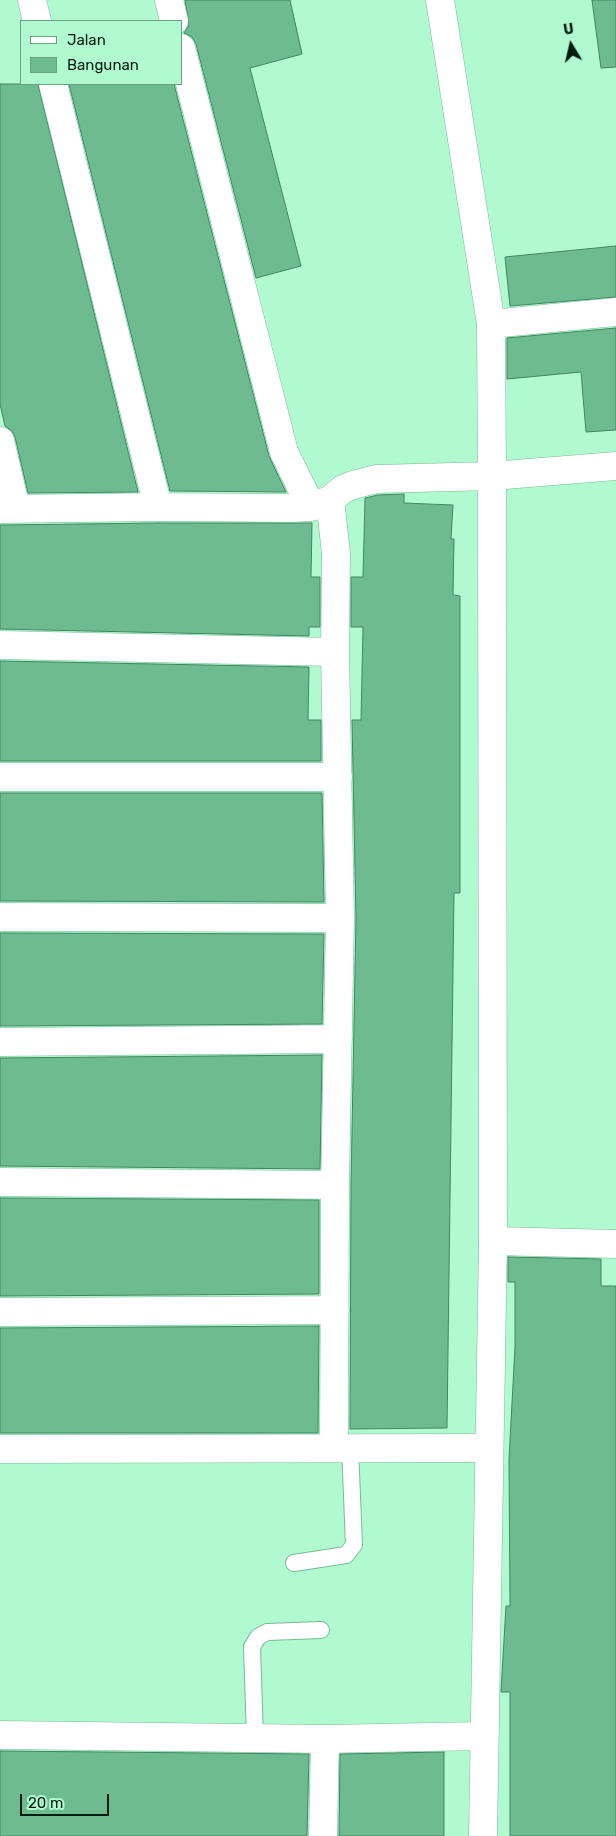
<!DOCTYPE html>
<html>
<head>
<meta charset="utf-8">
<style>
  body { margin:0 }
  #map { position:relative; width:616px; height:1836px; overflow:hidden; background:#b1f9d1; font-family:Rubik,sans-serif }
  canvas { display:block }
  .legend { position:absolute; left:20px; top:20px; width:162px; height:65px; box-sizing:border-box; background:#b1f9d1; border:1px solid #6ba183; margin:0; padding:6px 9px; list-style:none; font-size:15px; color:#011d0f }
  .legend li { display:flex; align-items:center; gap:10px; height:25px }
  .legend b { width:25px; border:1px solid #6ba183 }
  .north { position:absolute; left:546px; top:20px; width:50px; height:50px; -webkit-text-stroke:4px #b1f9d1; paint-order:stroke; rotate:351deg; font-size:14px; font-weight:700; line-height:20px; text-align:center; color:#011d0f }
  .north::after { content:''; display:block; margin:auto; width:18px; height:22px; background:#011d0f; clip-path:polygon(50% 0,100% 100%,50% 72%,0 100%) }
  .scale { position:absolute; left:20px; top:1794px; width:89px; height:22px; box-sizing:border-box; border:2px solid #011d0f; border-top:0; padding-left:6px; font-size:15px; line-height:18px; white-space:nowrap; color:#011d0f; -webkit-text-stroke:4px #b1f9d1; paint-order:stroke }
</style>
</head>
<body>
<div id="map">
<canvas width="616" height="1836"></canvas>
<ul class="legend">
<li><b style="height:6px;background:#fff"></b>Jalan</li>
<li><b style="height:14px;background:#6ebb92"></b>Bangunan</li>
</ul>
<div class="north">U</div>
<div class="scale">20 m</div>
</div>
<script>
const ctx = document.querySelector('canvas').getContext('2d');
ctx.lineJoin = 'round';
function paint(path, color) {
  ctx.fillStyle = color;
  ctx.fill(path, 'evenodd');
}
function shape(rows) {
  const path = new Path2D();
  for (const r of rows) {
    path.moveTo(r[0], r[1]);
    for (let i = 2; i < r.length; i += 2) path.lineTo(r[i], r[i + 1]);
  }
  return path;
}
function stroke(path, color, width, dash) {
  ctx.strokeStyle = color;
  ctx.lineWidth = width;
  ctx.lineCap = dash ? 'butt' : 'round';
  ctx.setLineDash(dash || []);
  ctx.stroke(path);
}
const building = shape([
  [185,0,290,0,302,54,250,68,301,266,256,278,196,44,192,37,184,33,189,25,185,0],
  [592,0,616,0,616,67,601,68,592,0],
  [0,84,38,84,138,492,28,493,15,437,12,431,5,426,0,404,0,84],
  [69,84,174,84,269,456,286,492,170,491,69,84],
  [616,246,616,297,510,306,505,257,616,246],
  [616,328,616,430,586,432,581,372,507,379,507,338,616,328],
  [404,494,404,503,453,505,451,539,454,539,453,595,460,596,460,893,454,893,447,1428,350,1429,351,1185,356,918,352,720,361,720,363,627,351,627,351,577,363,577,365,498,378,495,404,494],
  [158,523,312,523,311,577,320,577,320,627,309,627,309,636,0,629,0,525,158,523],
  [0,661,309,667,308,720,321,720,321,761,0,761,0,661],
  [0,793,322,793,324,902,0,901,0,793],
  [0,933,324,934,322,1024,0,1026,0,933],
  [322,1055,320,1169,0,1166,0,1058,322,1055],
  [0,1198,319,1200,319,1294,0,1296,0,1198],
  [508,1257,601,1259,601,1286,616,1286,616,1836,510,1836,510,1692,501,1692,506,1606,510,1606,509,1459,515,1347,515,1282,508,1282,508,1257],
  [319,1326,318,1433,0,1433,0,1328,319,1326],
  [0,1751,309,1754,307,1836,0,1836,0,1751],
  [444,1752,444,1836,339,1836,340,1754,444,1752]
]);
paint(building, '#6ebb92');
stroke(building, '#408663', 1);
const service = shape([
  [294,1563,346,1555,354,1545,350,1447],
  [255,1738,252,1647,258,1637,267,1632,321,1630]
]);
const minor = shape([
  [32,0,37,21],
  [169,0,174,21],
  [181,48,284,452,311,507],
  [53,84,158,507],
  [491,324,616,312],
  [0,441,16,509],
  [330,500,336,553,335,652,340,918,335,1185,334,1447],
  [0,509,158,507,293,508,311,507,330,500,343,489,353,485,376,479,492,476,491,324,440,0],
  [0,645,335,652],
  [0,777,338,777],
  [0,917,340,918],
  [0,1042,338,1039],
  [0,1182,335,1185],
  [493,1241,616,1244],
  [0,1312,335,1310],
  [0,1449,488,1448],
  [0,1735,325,1739,483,1736],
  [323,1836,325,1739]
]);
const tertiary = shape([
  [483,1836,493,1241,492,476,616,466]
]);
stroke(service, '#76bc96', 18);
stroke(minor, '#76bc96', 29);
stroke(tertiary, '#76bc96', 29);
stroke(service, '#fff', 16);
stroke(minor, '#fff', 28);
stroke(tertiary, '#fff', 28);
</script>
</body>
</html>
